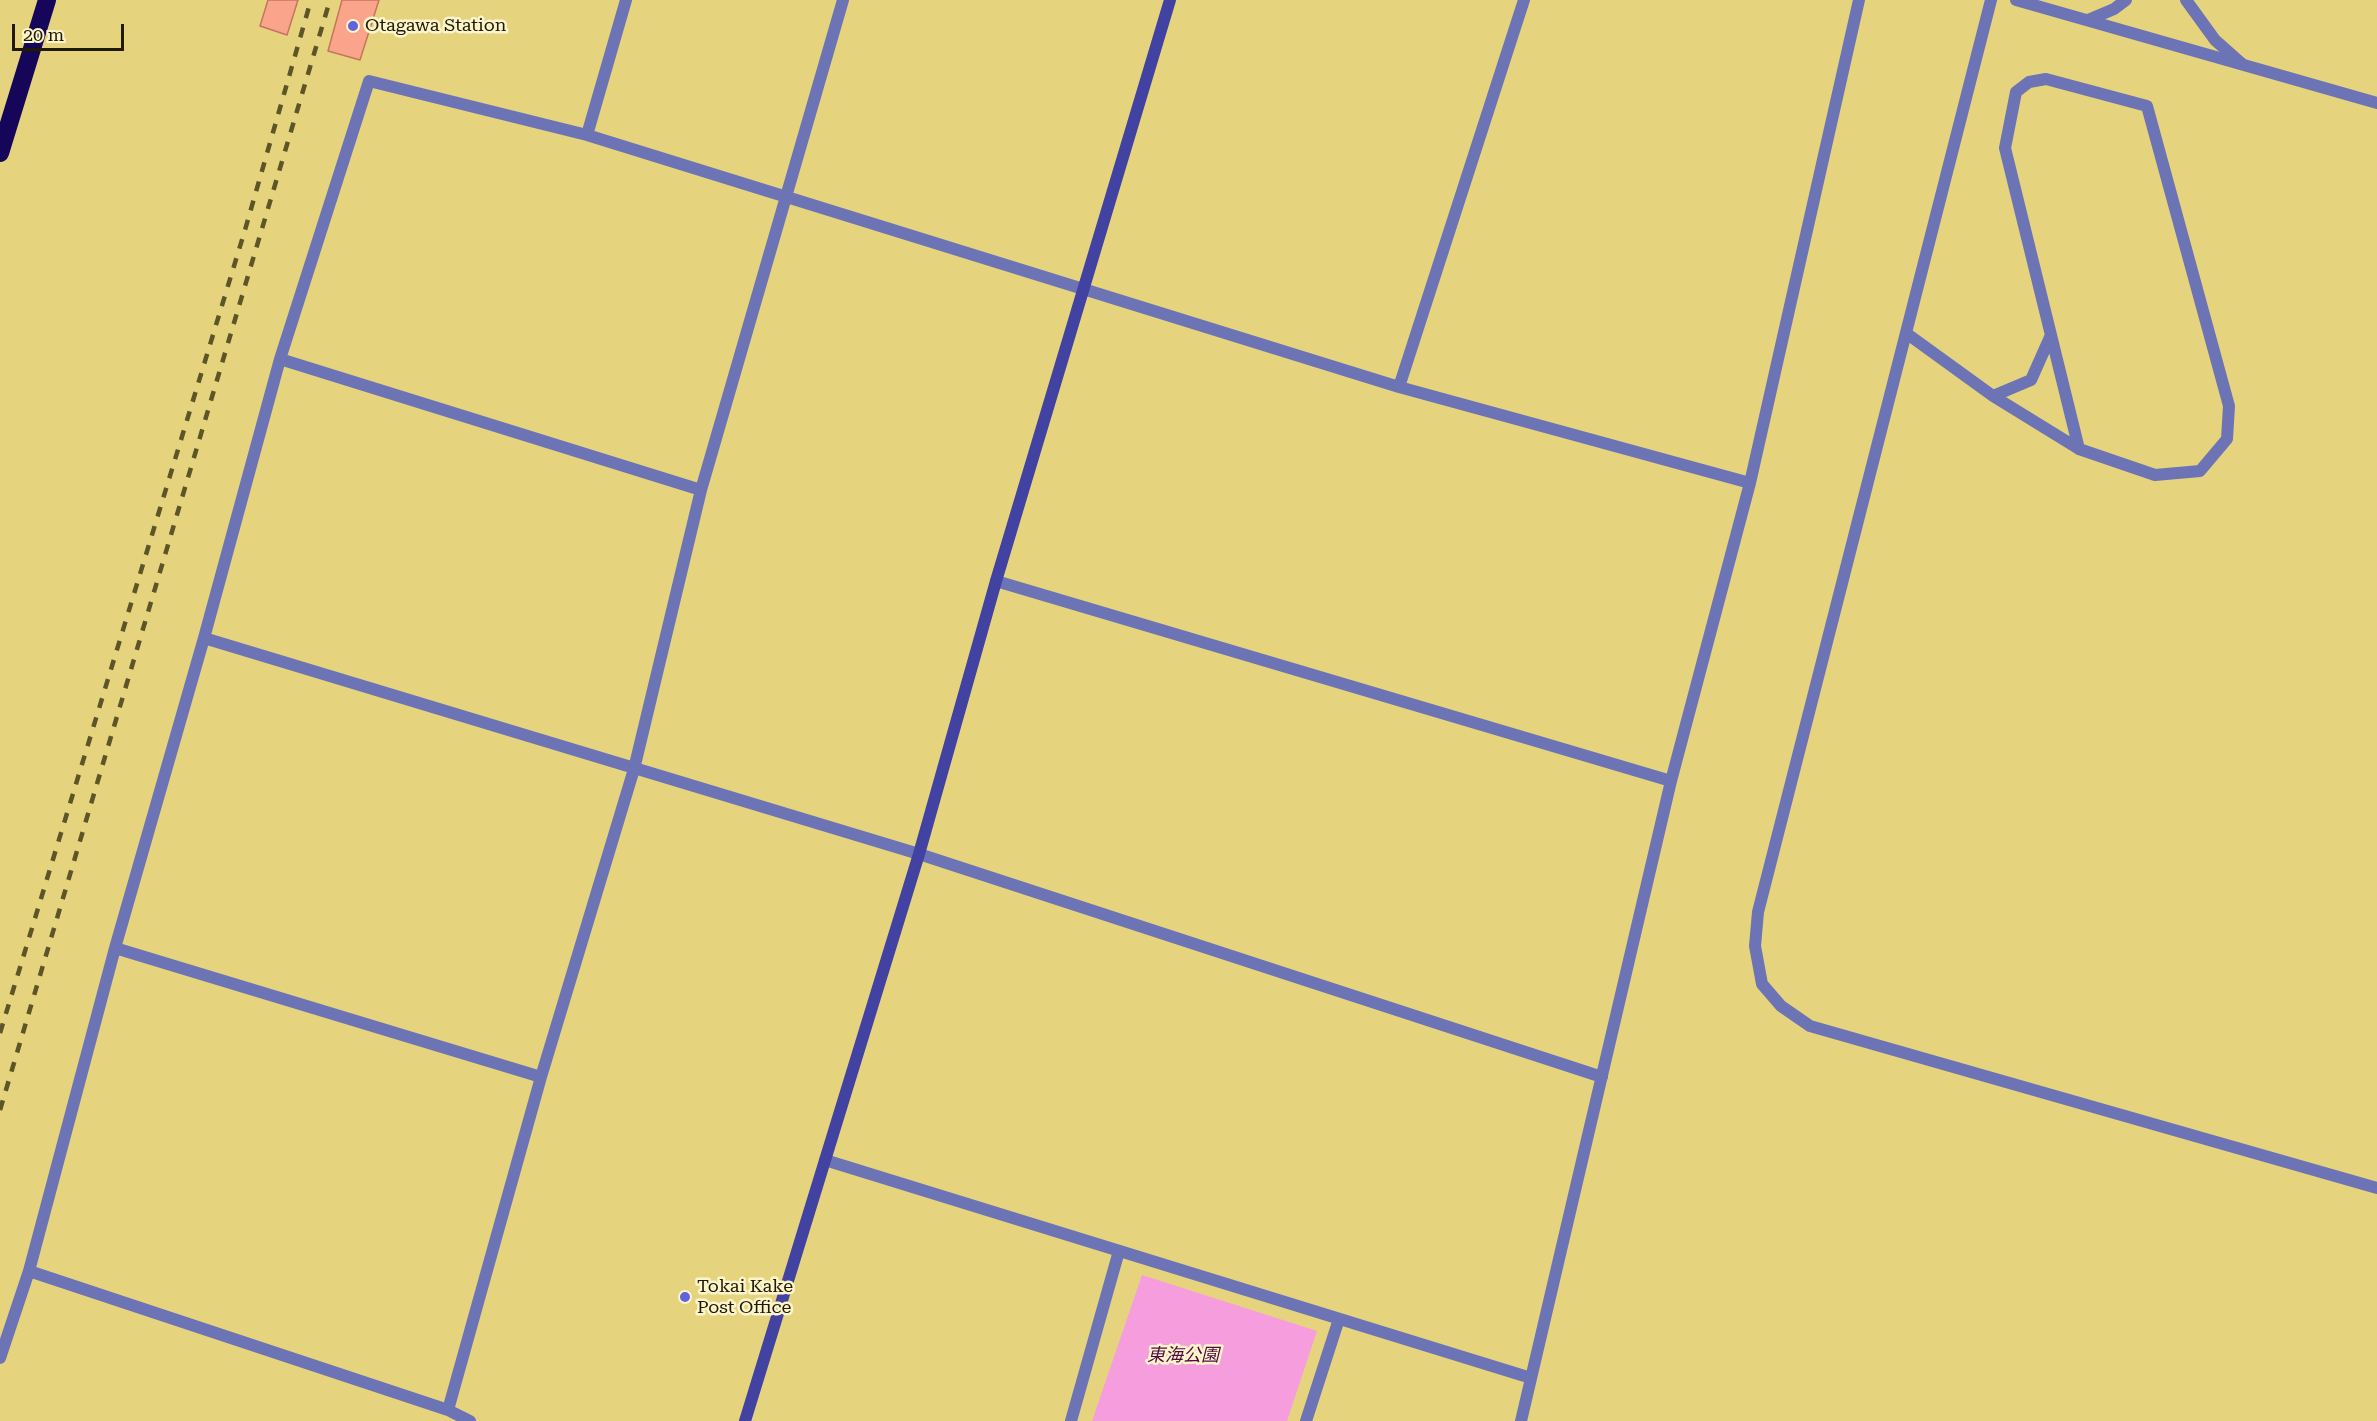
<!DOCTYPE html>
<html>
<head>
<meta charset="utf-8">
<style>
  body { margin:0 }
  #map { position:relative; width:2377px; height:1421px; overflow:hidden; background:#e5d37e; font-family:"Roboto Serif",serif }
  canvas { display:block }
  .scale { position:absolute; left:12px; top:24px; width:112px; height:27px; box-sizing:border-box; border:3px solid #1f1a01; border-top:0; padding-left:8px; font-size:18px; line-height:21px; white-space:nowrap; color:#1f1a01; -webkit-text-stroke:4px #fcf4cb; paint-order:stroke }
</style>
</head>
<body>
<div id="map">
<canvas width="2377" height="1421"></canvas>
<div class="scale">20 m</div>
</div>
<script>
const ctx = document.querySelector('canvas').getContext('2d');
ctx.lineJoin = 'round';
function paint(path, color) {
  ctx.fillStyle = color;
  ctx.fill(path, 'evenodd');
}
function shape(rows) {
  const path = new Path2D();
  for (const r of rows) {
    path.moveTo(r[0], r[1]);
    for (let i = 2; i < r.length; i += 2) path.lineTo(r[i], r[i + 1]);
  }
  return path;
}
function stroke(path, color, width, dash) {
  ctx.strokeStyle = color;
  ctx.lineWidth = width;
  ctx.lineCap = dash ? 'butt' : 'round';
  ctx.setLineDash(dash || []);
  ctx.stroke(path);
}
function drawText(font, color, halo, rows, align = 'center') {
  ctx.font = font + ' "Roboto Serif","Noto Sans JP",serif';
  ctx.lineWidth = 5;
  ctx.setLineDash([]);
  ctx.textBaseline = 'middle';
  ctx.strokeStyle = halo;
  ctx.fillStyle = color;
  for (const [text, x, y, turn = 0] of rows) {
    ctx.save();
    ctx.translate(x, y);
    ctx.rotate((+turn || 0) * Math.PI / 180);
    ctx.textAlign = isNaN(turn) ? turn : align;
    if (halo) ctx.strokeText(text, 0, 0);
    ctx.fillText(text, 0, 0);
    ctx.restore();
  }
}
paint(shape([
  [1142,1275,1317,1331,1287,1421,1092,1421]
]), '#f69edd');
const building = shape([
  [268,0,298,0,287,35,260,26,268,0],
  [342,0,379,0,360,60,328,51,342,0]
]);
paint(building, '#faa58b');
stroke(building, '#c6755d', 1.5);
stroke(shape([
  [1991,0,1758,912,1755,946,1762,984,1781,1006,1810,1026,2377,1188],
  [2186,0,2215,40,2242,64],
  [2088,20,2114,9,2126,0],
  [1906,333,1993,396,2079,449,2155,475,2200,471,2227,439,2229,406,2147,106,2046,79,2029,82,2016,92,2005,148,2079,449],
  [1993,396,2031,380,2051,335]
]), '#6c74b5', 12);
stroke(shape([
  [2016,0,2377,103],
  [587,135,626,0],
  [280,359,701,490],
  [1399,387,1524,0],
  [996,581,1671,781],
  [204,638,919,854,1602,1077],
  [115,948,541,1077],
  [825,1160,1531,1378],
  [29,1271,448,1410,470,1421],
  [0,1358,29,1271,115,948,204,638,280,359,369,81,587,135,1399,387,1750,483],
  [448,1410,541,1077,634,769,701,490,843,0],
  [1071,1421,1119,1251],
  [1306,1421,1339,1319],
  [1521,1421,1671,781,1750,483,1859,0]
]), '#6c74b5', 12);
stroke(shape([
  [745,1421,919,854,996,581,1170,0]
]), '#4142a1', 12);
stroke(shape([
  [0,153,47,0]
]), '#160659', 18);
stroke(shape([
  [0,1033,245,230,311,0],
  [0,1110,330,0]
]), '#5d5428', 4.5, [10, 10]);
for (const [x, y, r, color] of [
  [353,26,6,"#6063db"],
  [685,1297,6,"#6063db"]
]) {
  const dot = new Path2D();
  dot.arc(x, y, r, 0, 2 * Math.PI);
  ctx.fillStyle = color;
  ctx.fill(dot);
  stroke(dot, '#fcf4cb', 2);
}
drawText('18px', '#1f1a01', '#fcf4cb', [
  ["Otagawa Station",365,26],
  ["Tokai Kake",697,1287],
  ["Post Office",697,1308]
], 'left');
drawText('italic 18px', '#4d0a40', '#fcf4cb', [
  ["東海公園",1183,1356]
]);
</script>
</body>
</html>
